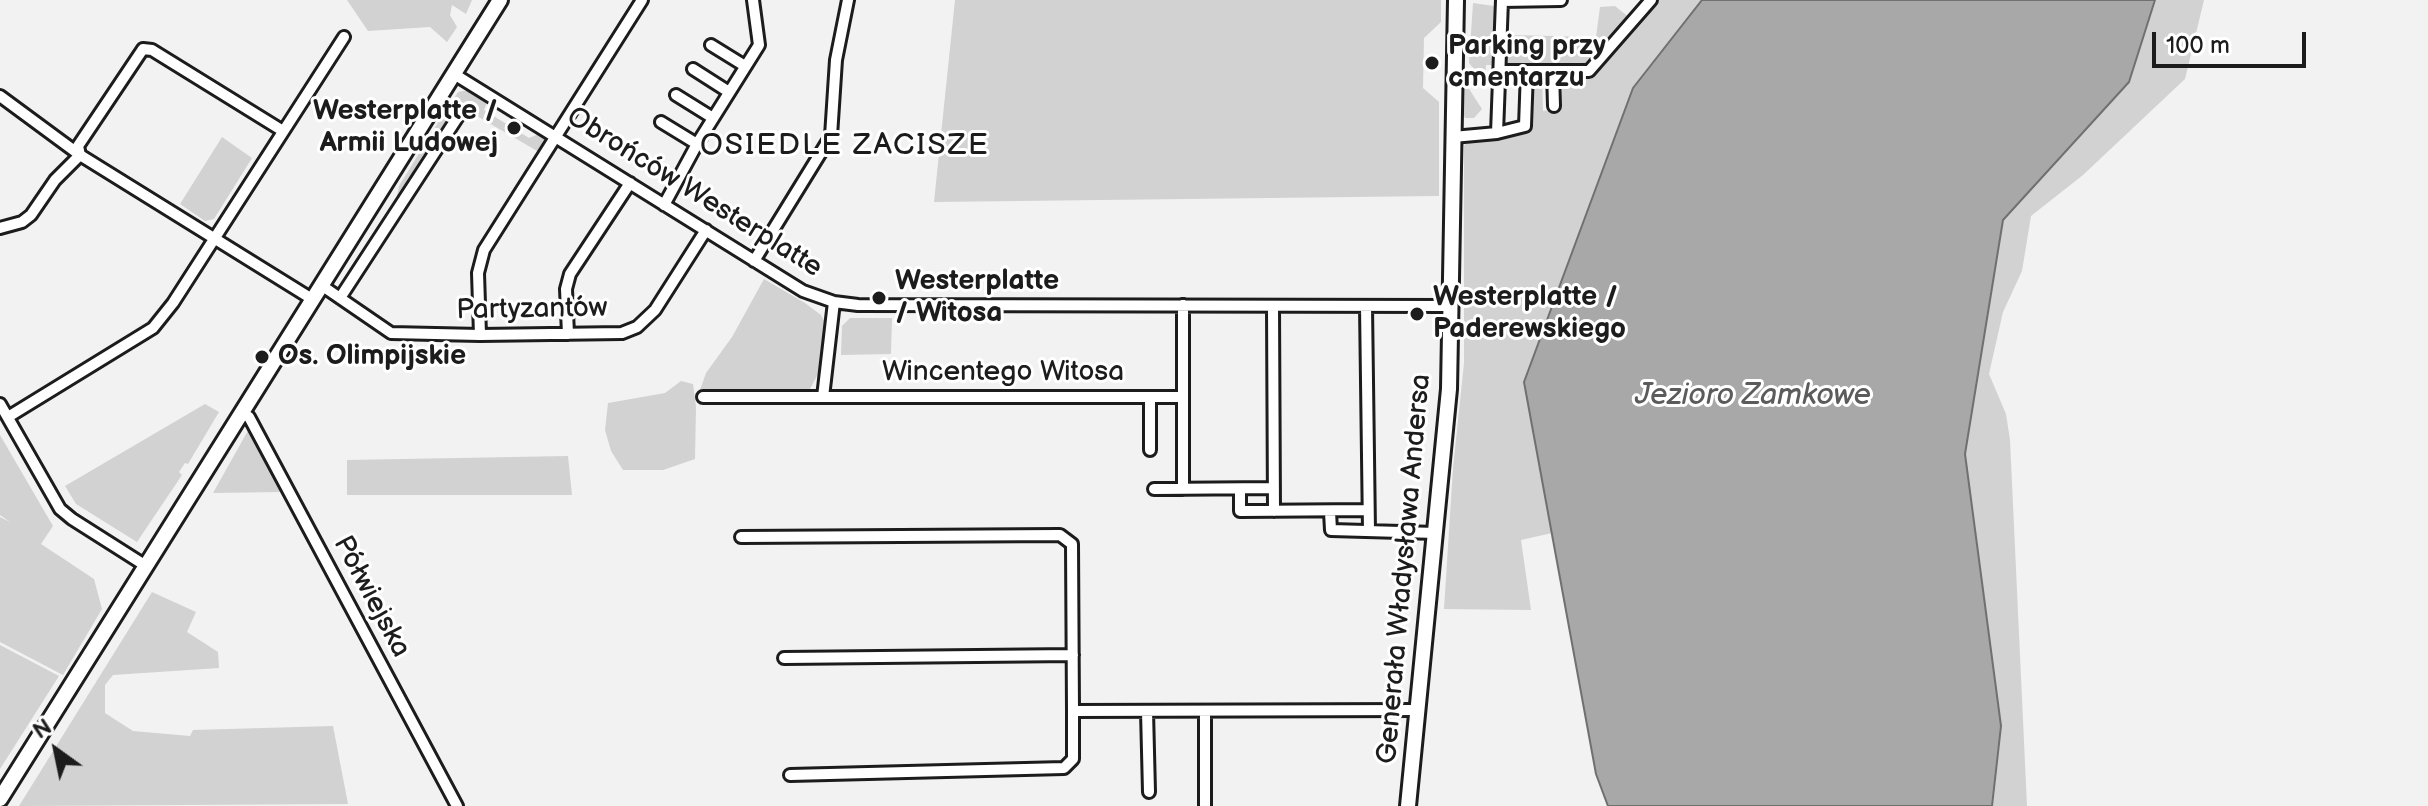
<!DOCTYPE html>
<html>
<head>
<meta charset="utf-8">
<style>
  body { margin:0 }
  #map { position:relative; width:2428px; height:806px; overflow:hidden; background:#f2f2f2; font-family:"Balsamiq Sans",sans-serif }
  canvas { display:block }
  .north { position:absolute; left:16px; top:710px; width:80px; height:80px; -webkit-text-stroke:6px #fff; paint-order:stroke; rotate:327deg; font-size:22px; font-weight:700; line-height:32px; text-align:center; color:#1c1c1c }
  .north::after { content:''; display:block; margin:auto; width:28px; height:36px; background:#1c1c1c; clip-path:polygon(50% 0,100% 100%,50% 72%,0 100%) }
  .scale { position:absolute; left:2152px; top:32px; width:154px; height:36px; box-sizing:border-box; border:4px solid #1c1c1c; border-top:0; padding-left:10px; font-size:24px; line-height:28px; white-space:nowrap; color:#1c1c1c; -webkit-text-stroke:6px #fff; paint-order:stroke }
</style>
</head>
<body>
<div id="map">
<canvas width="2428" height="806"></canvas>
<div class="north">N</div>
<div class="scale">100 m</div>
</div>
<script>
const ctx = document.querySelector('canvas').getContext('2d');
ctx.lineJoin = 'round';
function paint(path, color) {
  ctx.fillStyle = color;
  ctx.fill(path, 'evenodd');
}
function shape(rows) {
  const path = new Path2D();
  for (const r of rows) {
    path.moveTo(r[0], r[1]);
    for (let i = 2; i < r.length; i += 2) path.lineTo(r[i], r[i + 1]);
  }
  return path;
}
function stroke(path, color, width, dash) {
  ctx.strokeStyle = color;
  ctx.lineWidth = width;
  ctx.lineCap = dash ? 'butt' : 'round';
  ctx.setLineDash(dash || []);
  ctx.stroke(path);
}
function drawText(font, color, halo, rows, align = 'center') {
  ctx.font = font + ' "Balsamiq Sans",sans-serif';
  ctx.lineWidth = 6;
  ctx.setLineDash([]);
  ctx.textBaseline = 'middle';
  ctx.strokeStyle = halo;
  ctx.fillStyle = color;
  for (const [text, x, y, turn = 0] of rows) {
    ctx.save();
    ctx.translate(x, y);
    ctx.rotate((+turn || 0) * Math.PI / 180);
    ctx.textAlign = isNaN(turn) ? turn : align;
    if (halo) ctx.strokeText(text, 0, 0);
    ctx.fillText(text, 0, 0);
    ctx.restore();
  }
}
paint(shape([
  [347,0,472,0,466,14,452,5,450,15,457,27,447,42,430,27,368,31],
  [955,0,1441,0,1441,22,1424,38,1423,88,1439,102,1439,196,934,202],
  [1656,0,1702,0,1633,88,1524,382,1552,533,1521,540,1531,610,1444,609,1453,468,1464,363,1464,146,1466,143,1511,134,1533,126,1534,80,1530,80,1533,76,1546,76,1547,79,1542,79,1543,111,1561,108,1563,75,1593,75],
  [2156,0,2204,0,2185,79,2083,175,2031,216,2022,271,2003,312,1989,374,2006,414,2010,440,2027,806,1992,806,2001,726,1965,454,2003,220,2129,82],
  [1473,3,1494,6,1495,65,1486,65,1485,82,1469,63],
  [1615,6,1630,18,1593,60,1582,66,1509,65,1502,62,1505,9,1509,8,1509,35,1596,37,1600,7],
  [1462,78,1482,109,1474,118,1465,118,1460,110],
  [463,91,470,91,487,102,484,110,529,138,541,133,550,144,539,152,456,104,396,201,399,186,445,111,458,92],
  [222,137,252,158,214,219,205,221,180,204],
  [764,279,805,303,821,315,827,326,819,372,809,391,700,390,706,373,732,337],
  [850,318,892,318,891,354,841,355,842,326],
  [681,381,693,384,696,407,695,459,663,470,623,470,611,451,605,430,608,403,665,393],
  [205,404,219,412,188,464,185,463,179,472,182,475,137,542,76,504,65,486],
  [250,427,282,492,213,493],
  [0,435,53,526,41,544,94,579,102,609,63,675,0,642,0,517,10,522,0,515],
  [568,456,572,495,347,495,347,460],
  [152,592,196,612,187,632,218,652,219,668,113,675,105,685,105,713,133,731,190,736,193,730,333,726,348,804,19,806],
  [0,645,59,676,0,769]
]), '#d2d2d2');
const water = shape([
  [1702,0,2155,0,2129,82,2003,220,1965,454,2001,726,1992,806,1608,806,1596,774,1524,382,1633,88,1702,0]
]);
paint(water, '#a8a8a8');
stroke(water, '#707070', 2);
const minor = shape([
  [1502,1,1561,0],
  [711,45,745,66],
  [693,69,729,92],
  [1499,71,1589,71,1651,0],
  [1553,71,1554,106],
  [454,74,803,291,834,302,858,305,1452,306],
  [676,95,713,118],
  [0,96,80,155,312,299],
  [661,122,697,144],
  [1497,133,1525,126,1527,71],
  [1453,137,1497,133,1502,0],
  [664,205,697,144,759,45,753,0],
  [0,228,22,222,31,215,55,180,80,155,78,146,143,49,152,50,283,131],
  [754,261,831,136,836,60,848,0],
  [321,285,391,333,480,335,622,333,637,327,655,310,706,230],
  [340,298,459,115],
  [1366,306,1369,531],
  [1273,307,1274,511],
  [568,334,566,289,570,274,630,183],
  [480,335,478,273,484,250,642,0],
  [703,397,1183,397],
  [823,397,834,302],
  [0,404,60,509,72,519,146,566],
  [241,413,249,417,457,806],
  [8,417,153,328,173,303,344,37],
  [1150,450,1150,397],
  [1154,489,1274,488],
  [1183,489,1183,305],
  [1240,489,1240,511,1367,510],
  [1330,512,1331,530,1436,533],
  [741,537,1060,535,1072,544,1073,711,1418,710],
  [784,658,1073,655],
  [1147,711,1149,792],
  [1205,711,1205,806],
  [790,775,1064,768,1073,759,1073,711]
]);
const major = shape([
  [0,799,500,0],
  [1408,806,1449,389,1456,0]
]);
stroke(minor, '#1c1c1c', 16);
stroke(major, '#1c1c1c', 20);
stroke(minor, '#fff', 10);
stroke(major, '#fff', 14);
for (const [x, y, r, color] of [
  [1432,63,8,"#1c1c1c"],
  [514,128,8,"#1c1c1c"],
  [879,298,8,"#1c1c1c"],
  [1417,314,8,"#1c1c1c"],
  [262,357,8,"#1c1c1c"]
]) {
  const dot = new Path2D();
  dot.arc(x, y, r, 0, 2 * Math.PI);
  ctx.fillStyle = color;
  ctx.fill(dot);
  stroke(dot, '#fff', 3);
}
drawText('bold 28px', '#1c1c1c', '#fff', [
  ["Parking przy",1448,47],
  ["cmentarzu",1448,79],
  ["Westerplatte /",498,112,"right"],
  ["Armii Ludowej",498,144,"right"],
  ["Westerplatte",895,282],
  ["/ Witosa",895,314],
  ["Westerplatte /",1433,298],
  ["Paderewskiego",1433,330],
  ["Os. Olimpijskie",278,357]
], 'left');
drawText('28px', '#1c1c1c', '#fff', [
  ["Obrońców Westerplatte",694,193,32],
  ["Partyzantów",532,310,-1],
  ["Wincentego Witosa",1003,373],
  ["Generała Władysława Andersa",1405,569,-85],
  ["Półwiejska",371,597,62]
]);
ctx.letterSpacing = '2px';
drawText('30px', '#1c1c1c', '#fff', [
  ["OSIEDLE ZACISZE",845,146]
]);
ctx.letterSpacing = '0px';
drawText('italic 30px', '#5b5b5b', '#fff', [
  ["Jezioro Zamkowe",1753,396]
]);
</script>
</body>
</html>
